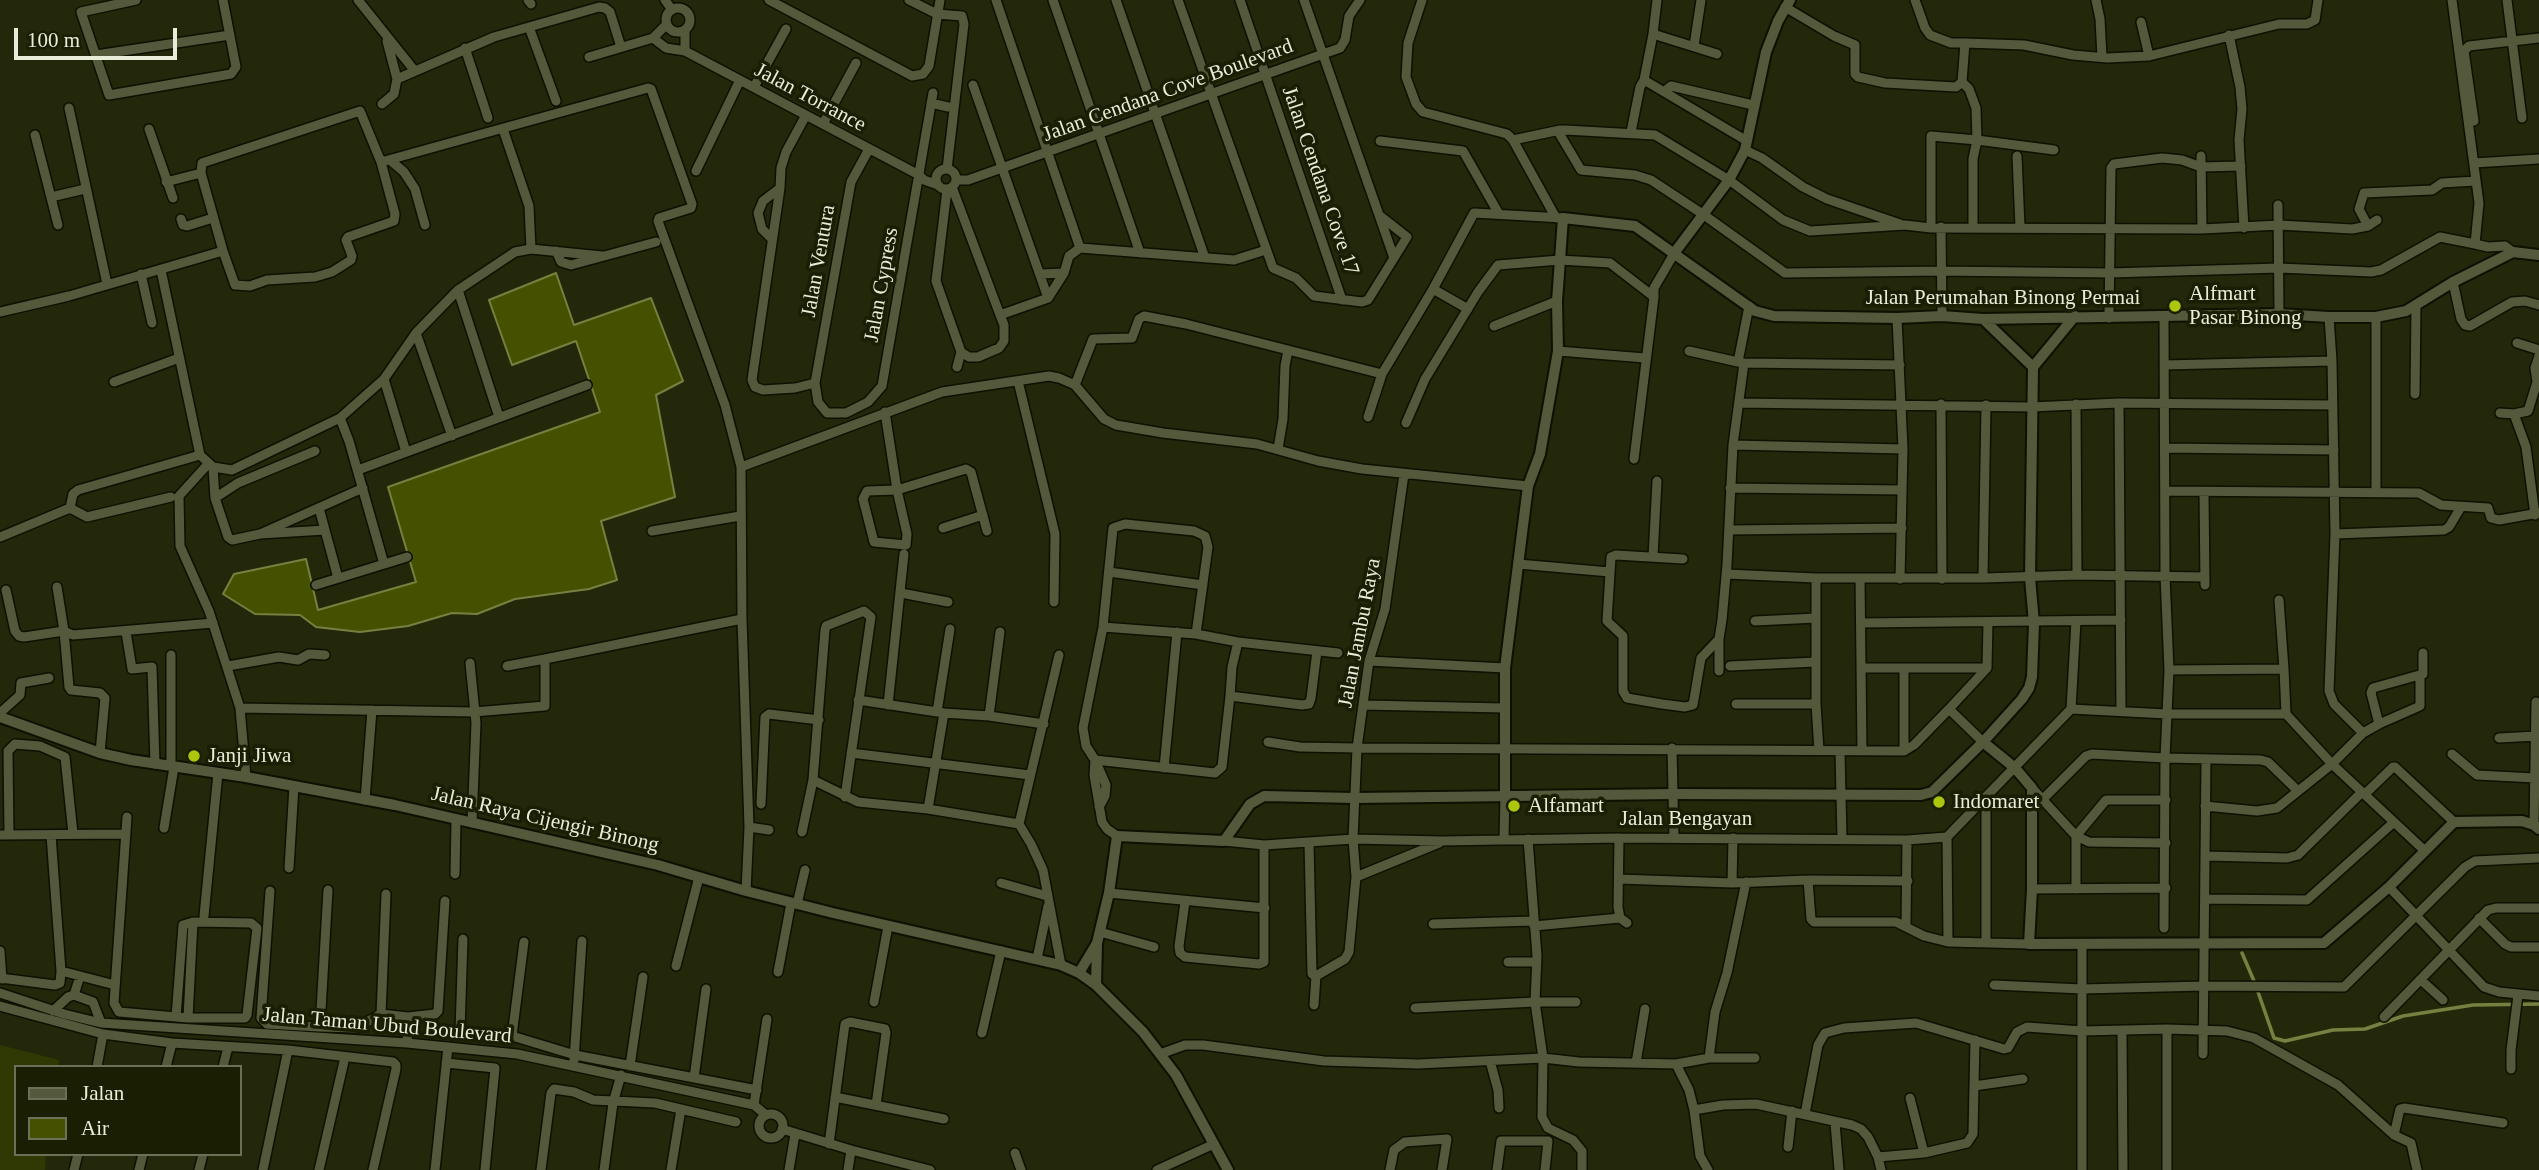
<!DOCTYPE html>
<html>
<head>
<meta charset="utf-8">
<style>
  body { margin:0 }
  #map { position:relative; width:2539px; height:1170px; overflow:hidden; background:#23280a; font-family:Georgia,serif }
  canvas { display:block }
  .legend { position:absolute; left:14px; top:1065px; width:228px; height:91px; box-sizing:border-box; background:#1a1e02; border:2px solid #6c7058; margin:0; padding:9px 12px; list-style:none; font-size:21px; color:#e8ecda }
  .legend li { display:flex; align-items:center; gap:14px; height:35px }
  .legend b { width:35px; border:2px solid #6c7058 }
  .scale { position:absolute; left:14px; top:28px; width:163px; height:32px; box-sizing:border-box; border:4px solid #e8ecda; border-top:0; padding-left:9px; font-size:21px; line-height:24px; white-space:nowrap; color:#e8ecda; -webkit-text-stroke:5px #1a1e02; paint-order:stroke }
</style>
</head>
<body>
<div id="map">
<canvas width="2539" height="1170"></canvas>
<ul class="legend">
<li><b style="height:9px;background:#53593a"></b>Jalan</li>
<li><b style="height:19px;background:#465100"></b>Air</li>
</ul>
<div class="scale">100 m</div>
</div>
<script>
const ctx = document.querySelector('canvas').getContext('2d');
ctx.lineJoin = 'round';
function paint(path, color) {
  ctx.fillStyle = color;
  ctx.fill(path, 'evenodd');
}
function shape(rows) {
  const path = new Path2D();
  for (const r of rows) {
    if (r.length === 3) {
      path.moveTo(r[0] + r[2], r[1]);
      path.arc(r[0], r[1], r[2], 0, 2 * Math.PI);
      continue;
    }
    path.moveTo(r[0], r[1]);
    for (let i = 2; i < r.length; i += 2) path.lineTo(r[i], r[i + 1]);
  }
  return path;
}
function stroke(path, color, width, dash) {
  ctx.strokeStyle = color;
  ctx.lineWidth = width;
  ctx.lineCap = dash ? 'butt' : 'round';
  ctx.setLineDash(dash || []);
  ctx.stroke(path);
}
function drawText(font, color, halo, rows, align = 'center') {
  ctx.font = font + ' Georgia,serif';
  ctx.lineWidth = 7;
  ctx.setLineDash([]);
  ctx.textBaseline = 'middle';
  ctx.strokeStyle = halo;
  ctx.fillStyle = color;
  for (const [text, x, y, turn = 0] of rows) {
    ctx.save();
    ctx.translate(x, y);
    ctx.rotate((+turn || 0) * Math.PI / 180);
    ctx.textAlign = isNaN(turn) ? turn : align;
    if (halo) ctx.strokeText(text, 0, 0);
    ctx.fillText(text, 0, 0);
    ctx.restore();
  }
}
paint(shape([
  [0,1045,59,1060,58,1067,16,1067,16,1154,46,1154,45,1170,0,1170]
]), '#303803');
const water = shape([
  [556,273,574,325,651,298,683,381,656,395,675,497,601,521,617,580,589,589,515,599,477,614,452,613,408,626,360,632,316,627,300,615,255,614,223,594,234,574,306,559,318,610,416,582,388,487,600,412,576,341,512,365,489,300,556,273]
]);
paint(water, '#465100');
stroke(water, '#778041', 2);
stroke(shape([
  [2242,953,2254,981],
  [2257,989,2274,1038,2285,1041,2333,1030,2365,1029,2403,1016,2473,1005,2539,1004]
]), '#778041', 3.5);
const minor = shape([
  [136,0,81,12,109,95,231,74,236,67,223,0],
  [358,0,414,70],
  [528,0,531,4],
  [665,0,672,10],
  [769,0,912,76,923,74,929,66,940,0],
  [909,0,937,14,962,16,964,24,947,169],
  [996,0,1080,248],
  [1053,0,1140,253],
  [1116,0,1205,258],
  [1178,0,1273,268,1296,278,1314,296,1362,302,1368,300,1407,237,1379,215],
  [1240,0,1342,300],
  [1304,0,1394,258],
  [1422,0,1408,43,1406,77,1416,104,1423,112,1507,134,1513,140,1556,218],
  [1657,0,1653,34,1717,54],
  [1915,0,1925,28,1930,35,1951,43,1965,43],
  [2096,0,2100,19,2102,57],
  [2452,0,2479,203,2475,244,2488,247,2505,246,2513,252],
  [2507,0,2522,118],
  [1785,7,1834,36,1855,45,1855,74,1858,77,1885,83,1956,87,1962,82,1965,43,2024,45,2073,55,2107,58,2149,56,2279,24,2307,24,2315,20,2318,0],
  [678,20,12],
  [2141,22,2149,56],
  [529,27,556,101],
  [2229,35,2240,87,2242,109,2239,140,2244,228],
  [653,38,666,48,685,51,685,30],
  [1694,46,1701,0],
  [465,48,488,118],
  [685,51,919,175,924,180,938,185],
  [96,55,230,35],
  [589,57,653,38,667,24],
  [397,79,494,37,599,7,605,8,610,12,621,47],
  [1644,80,1653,34],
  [1962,82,1969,89,1976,108,1977,140,1973,159,1973,227],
  [973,85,1048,298],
  [754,87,786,29],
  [1665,91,1671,86,1753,105],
  [931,103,948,107],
  [382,104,394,94,397,79,387,41],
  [69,108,107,284],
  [806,115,786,152,781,168,780,188,752,380,755,387,763,390,795,388,815,383],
  [2474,121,2464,51,2469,46,2539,38],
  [823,124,856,63],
  [149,129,173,198],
  [503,129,529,206,531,249],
  [1631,132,1640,87,1644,80,1747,141],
  [35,135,58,225],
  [1513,140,1560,130],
  [1380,141,1463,151,1499,214],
  [869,149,851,182,815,383,818,402,827,413,846,413,868,402,882,386,933,93],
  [1745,150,1762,158,1803,187,1827,199,1900,224],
  [2017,156,2020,227],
  [2201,156,2202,229],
  [390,160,404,172,415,189,425,225],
  [2474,163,2539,159],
  [946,179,10],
  [696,171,740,80],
  [956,180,968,180,1340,48,1345,40,1349,16,1360,0],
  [166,182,201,173],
  [952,187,1000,315],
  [947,190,936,281,961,352,957,367],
  [51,197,85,189],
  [2278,205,2279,314],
  [181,219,183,225,187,226,213,218],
  [2377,220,2368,226,2352,229,2279,225,2202,229,1931,228,1905,225,1810,231,1783,220,1729,180,1655,135,1565,130,1560,130,1559,133,1581,170,1635,175,1651,180,1704,215,1785,273,1941,271,2110,273,2279,268,2371,272,2381,270,2440,237,2475,244],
  [2368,226,2359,209,2364,193,2432,190,2442,183,2476,181],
  [1941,227,1942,316],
  [1931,228,1931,136,1977,140,2054,150],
  [772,239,762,229,758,213,763,201,780,188],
  [1080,248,1234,260,1266,250],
  [223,251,235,285,250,286,267,280,315,277,332,272,351,260,352,256,346,240,348,237,394,221,395,214,381,162],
  [556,251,561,262,571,265,656,242],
  [161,270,200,455],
  [141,274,152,323],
  [1040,274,1064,273],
  [2453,282,2461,319,2465,325,2470,326,2512,302,2525,301,2539,305],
  [1433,289,1468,309],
  [458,290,499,417],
  [0,312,69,296,223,251,201,173,202,163,360,111,381,162,648,88,651,89,692,204,691,208,659,218,658,221,725,405,741,467,742,619,749,827,746,891],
  [2164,316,2165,575,2169,670,2165,758,2164,928],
  [2329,317,2332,361,2335,534,2329,691,2334,704,2363,733],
  [2376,317,2376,492],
  [1897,318,1903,449,1900,579],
  [2109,318,2111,168,2114,164,2162,158,2182,160,2201,167,2241,166],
  [1494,326,1557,301],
  [416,333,452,436],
  [2517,343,2539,350],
  [1558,351,1645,358],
  [1689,351,1738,362],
  [961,352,969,357,978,357,999,348,1004,341,1004,325,1000,315,1048,298,1064,273,1069,256,1080,248],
  [1744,363,1900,365],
  [2164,365,2332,361],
  [384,379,406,452],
  [1018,381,1055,534,1054,602],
  [114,382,179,358],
  [1075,385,1093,339,1132,338,1139,319,1144,316,1186,324,1382,374],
  [2415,394,2416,306],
  [1739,403,2031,407,2119,403,2333,405],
  [2119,403,2121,711],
  [1941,404,1942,579],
  [2076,404,2077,575],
  [885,412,897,490,907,534,906,545,874,542,863,499,867,491,897,490,966,469,971,472,987,531],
  [2500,413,2514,414,2528,411,2537,382,2535,368,2539,356],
  [2514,414,2526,447,2535,515],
  [1368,417,1382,374,1433,289,1474,213,1563,218],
  [340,418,349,441,384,564],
  [1406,423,1425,379,1478,292,1498,265,1560,260,1610,263,1654,297,1654,288,1675,252],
  [1733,445,1903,449],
  [2166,448,2334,450],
  [1278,449,1283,419,1285,366,1288,350],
  [315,451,238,483,215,498,228,537,232,540,260,534,363,488],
  [1634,459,1654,297],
  [208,464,179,496,180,546,209,611,240,708,246,777],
  [213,467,215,498],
  [741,467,942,392,1049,376,1059,378,1075,385,1104,419,1116,425,1163,433,1257,444,1318,461,1362,469,1528,486],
  [358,470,587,385],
  [1730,488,1902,490],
  [2166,491,2419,493,2441,505,2488,508,2491,518,2499,520,2539,513],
  [2204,493,2205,585],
  [70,508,87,517,171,497],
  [319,508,338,578],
  [943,528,983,515],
  [1729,530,1902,528],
  [652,531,740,516],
  [260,534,325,530],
  [2335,534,2444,530,2449,527,2461,507],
  [0,537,70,508,73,494,78,490,200,455,213,467,232,470,340,418,384,379,416,333,458,290,515,252,531,249,602,256],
  [1653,557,1657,481],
  [1683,559,1616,555,1611,557,1607,621,1623,636,1623,691,1627,698,1662,704,1685,707,1693,705,1701,658,1719,639,1722,620,1727,565,1733,445,1744,363,1738,362,1749,306],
  [1518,564,1610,572],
  [1109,572,1203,585],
  [1726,574,1816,578,1983,578,2077,575,2205,577],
  [1816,578,1816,704,1819,751],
  [1860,578,1862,751],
  [1983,578,1986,405],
  [316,585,407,557],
  [57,587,64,631,73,635,213,623],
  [6,590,15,631,19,636,24,637,64,631,69,687,71,690,100,693,105,698,100,753],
  [901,593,948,602],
  [2279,600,2284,669],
  [1755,621,1816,618],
  [1861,623,2121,620],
  [1103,627,1196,634,1238,642,1338,653],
  [126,632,132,669,152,667,155,764],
  [1719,639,1719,671],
  [1238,642,1232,667,1230,696,1302,705,1309,704,1311,698,1317,651],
  [171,655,171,766],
  [545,659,742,619],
  [1369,661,1505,668],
  [470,663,476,723,472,823],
  [228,666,279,657,298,660,309,654,325,655],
  [1730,666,1816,662],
  [1862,668,1987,668],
  [2169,670,2284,669,2286,714],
  [858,700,944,713,989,716,1044,724],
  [1736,704,1816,704],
  [888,705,904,554],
  [1363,705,1504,708],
  [240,708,474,712,545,706,545,659,507,666],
  [1949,709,1987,668,1988,622],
  [2071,709,2167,714,2286,714,2332,764,2425,851],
  [937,712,950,629],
  [0,713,20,695,21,683,49,678],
  [989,716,1000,632],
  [2379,724,2420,706,2420,676],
  [2499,738,2536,736],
  [1268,742,1300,747,1357,748,1904,751,1914,745,1949,709,1983,742],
  [1672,748,1674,838],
  [1840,751,1842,839],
  [1904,751,1904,668],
  [851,753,1030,775],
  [2452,754,2477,775,2535,778],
  [1095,760,1215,773,1222,767,1230,696],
  [1096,762,1106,785,1105,796,1099,807],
  [1164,768,1177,632],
  [813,780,858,802,928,809,1019,824,1031,844,1043,870,1061,965],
  [2032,788,2076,836,2089,842,2166,843],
  [2365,794,2393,767,2395,767,2454,822],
  [1986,798,1986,943],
  [2043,799,2086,756,2092,754,2165,758,2261,760,2268,762,2298,791],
  [365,800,372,710],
  [761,804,765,717,769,714,819,720],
  [2205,806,2257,811,2277,808,2332,764,2363,733,2379,724,2371,693,2373,688,2423,674,2423,653],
  [928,809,944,713],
  [127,817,114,1003,119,1012,188,1018,245,1018,247,1015,257,928,251,923,193,922],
  [1019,824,1059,655],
  [2534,825,2536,702],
  [749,827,769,830],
  [164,828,174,767],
  [802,832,813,780,825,630,826,626,864,611,871,617,845,797],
  [0,835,126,834],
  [9,835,8,751,15,744,40,746,65,757,73,834],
  [1117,836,1107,829,1102,822,1094,775,1095,760,1086,746,1083,728,1103,627,1113,528,1125,524,1194,531,1205,536,1208,547,1196,634],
  [1947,837,1948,942],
  [1619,838,1618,907,1620,918,1627,923],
  [1733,838,1732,883,1808,880,1908,881],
  [1504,839,1505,795],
  [1528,839,1537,956,1535,1002,1543,1058,1542,1117,1548,1128,1573,1140,1582,1151,1582,1170],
  [1224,841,1264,845,1353,839,1442,841,1619,838,1907,840,1947,837,2071,709,2076,621],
  [1309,843,1312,974,1316,976,1345,959,1349,952,1356,877,1353,839,1357,748,1369,661,1385,609,1404,474],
  [2206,856,2287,858,2298,855,2362,792],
  [289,868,294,786],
  [455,874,456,820],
  [1356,877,1439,843],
  [1619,879,1732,883],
  [1808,880,1811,919,1814,922,1896,922,1924,936,1948,942,2029,944],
  [1001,883,1047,896],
  [2389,887,2484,987,2499,992,2539,996],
  [2032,889,2166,888],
  [2076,889,2076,836,2106,800,2166,800],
  [270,891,261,1018,267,1024,320,1027,356,1028,381,1014,408,1017,435,1014,438,1011,445,901],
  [1109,893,1265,908],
  [2205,899,2307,900,2394,822],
  [1185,902,1179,946,1180,953,1185,957,1259,964,1264,962,1264,845],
  [797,904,805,870],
  [204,916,218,773],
  [2479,918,2505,944,2511,947,2539,947],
  [1433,924,1533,921],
  [1534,926,1620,918],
  [1906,926,1907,840],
  [1100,932,1154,947],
  [463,939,460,1031,512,1036,575,1055,757,1090],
  [2082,945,2082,1170],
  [0,951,2,979],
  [1037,959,1048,906],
  [1508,962,1536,962],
  [676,966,699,877],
  [61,971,115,985],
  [778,972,791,903],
  [0,978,55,985,60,983,61,971,51,835],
  [2421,980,2443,1000],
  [1994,985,2082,989,2204,986,2344,987,2465,867,2475,861,2539,858],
  [0,993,64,1014,101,1023,407,1043,517,1054,754,1105,766,1115],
  [74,995,80,976],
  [874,1002,888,926],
  [1314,1005,1316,976],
  [0,1006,103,1034],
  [1415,1008,1535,1002,1576,1002],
  [53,1011,68,997,74,995,93,1002,101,1023],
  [381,1014,386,894],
  [176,1017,183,925,193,922,188,1018],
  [2384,1017,2488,910,2496,908,2539,908],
  [320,1027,328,890],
  [2122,1031,2123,1170],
  [982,1033,1001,951],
  [512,1036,524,942],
  [407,1043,408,1017],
  [1160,1054,1185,1045,1203,1045,1324,1061,1418,1064,1543,1058,1579,1062,1676,1064,1709,1058,1755,1058],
  [2203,1054,2206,760],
  [1709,1058,1715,1012,1727,973,1746,882],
  [574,1060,582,941],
  [1490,1061,1498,1090,1499,1108],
  [446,1063,495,1068,485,1170],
  [1636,1063,1645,1009],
  [1676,1064,1689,1090,1694,1110,1700,1156,1708,1170],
  [630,1066,643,977],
  [97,1067,103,1034,172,1043,288,1050,393,1062,396,1065,396,1069,373,1170],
  [166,1067,172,1043],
  [223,1067,228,1047],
  [2511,1069,2511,1050,2518,995],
  [694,1078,706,989],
  [1974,1086,1975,1040],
  [835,1097,944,1119],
  [1910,1098,1924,1153],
  [754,1105,767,1019],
  [1694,1110,1723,1105,1756,1104,1852,1125,1861,1129,1868,1137,1878,1157,1881,1170],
  [1805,1114,1818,1045,1825,1033,1844,1028,1916,1023,2004,1049,2008,1048,2017,1032,2027,1027,2082,1031,2167,1029,2227,1031,2254,1038,2338,1085,2394,1135,2411,1143,2417,1170],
  [771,1126,12],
  [1835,1123,1839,1170],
  [782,1129,851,1150,930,1170],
  [2394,1135,2400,1109,2404,1108,2503,1123],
  [829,1144,845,1024,850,1022,885,1029,886,1033,876,1105],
  [1788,1147,1792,1111],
  [1015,1153,1021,1170],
  [1878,1157,1924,1153,1967,1143,1973,1134,1974,1086,2023,1079],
  [74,1170,78,1154],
  [139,1170,143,1154],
  [199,1170,203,1154],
  [263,1170,288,1050],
  [319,1170,345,1057],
  [435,1170,448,1047],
  [541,1170,551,1093,554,1089,574,1092,593,1100,655,1103,736,1122],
  [604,1170,613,1103,621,1075],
  [671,1170,681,1109],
  [789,1170,795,1134],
  [848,1170,851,1150],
  [1157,1170,1214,1144],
  [1390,1170,1394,1150,1405,1142,1447,1139,1442,1170],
  [1497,1170,1501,1141,1548,1141,1545,1170],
  [2167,1170,2167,1029]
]);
const tertiary = shape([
  [1675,252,1729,180,1745,150,1766,52,1778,21,1790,0],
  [2033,367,2075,316],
  [0,717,100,753,131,760,246,777,395,805,658,865,746,891,833,913,1061,965,1079,973,1096,985,1143,1032,1176,1075,1228,1170],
  [1983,742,2015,768,2032,788,2032,889,2029,944,2324,943,2389,887,2454,822,2522,821,2534,825,2539,829],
  [1505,795,1505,668,1528,486,1540,454,1558,351,1557,301,1563,218,1635,226,1755,311,1774,316,1897,318,1942,316,1983,319,2279,314,2329,317,2376,317,2406,311,2453,282,2513,252,2539,255],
  [1079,973,1097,943,1109,893,1117,836,1224,841,1250,804,1264,796,1354,798,1674,794,1921,795,1932,792,1983,742,2022,699,2029,688,2032,677,2034,623,2030,578,2033,367,1983,319],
  [1096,985,1097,943]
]);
stroke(minor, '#0c1100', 12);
stroke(tertiary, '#0c1100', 14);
stroke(minor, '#53593a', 9);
stroke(tertiary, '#53593a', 10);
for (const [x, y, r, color] of [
  [2175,306,7,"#adc60d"],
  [194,756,7,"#adc60d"],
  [1939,802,7,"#adc60d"],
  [1514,806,7,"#adc60d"]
]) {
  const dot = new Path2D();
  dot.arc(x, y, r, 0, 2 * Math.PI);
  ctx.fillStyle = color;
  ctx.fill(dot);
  stroke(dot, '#1a1e02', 2.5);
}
drawText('21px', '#e8ecda', '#1a1e02', [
  ["Jalan Cendana Cove Boulevard",1168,91,-20],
  ["Jalan Torrance",810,98,28],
  ["Jalan Cendana Cove 17",1320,181,71],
  ["Jalan Ventura",819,261,-80],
  ["Jalan Cypress",882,285,-80],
  ["Jalan Perumahan Binong Permai",2003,298],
  ["Jalan Jambu Raya",1360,633,-79],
  ["Jalan Bengayan",1686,819],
  ["Jalan Raya Cijengir Binong",545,820,13],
  ["Jalan Taman Ubud Boulevard",387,1026,5]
]);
drawText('21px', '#e8ecda', '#1a1e02', [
  ["Alfmart",2189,294],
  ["Pasar Binong",2189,318],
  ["Janji Jiwa",208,756],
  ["Indomaret",1953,802],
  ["Alfamart",1528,806]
], 'left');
</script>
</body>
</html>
